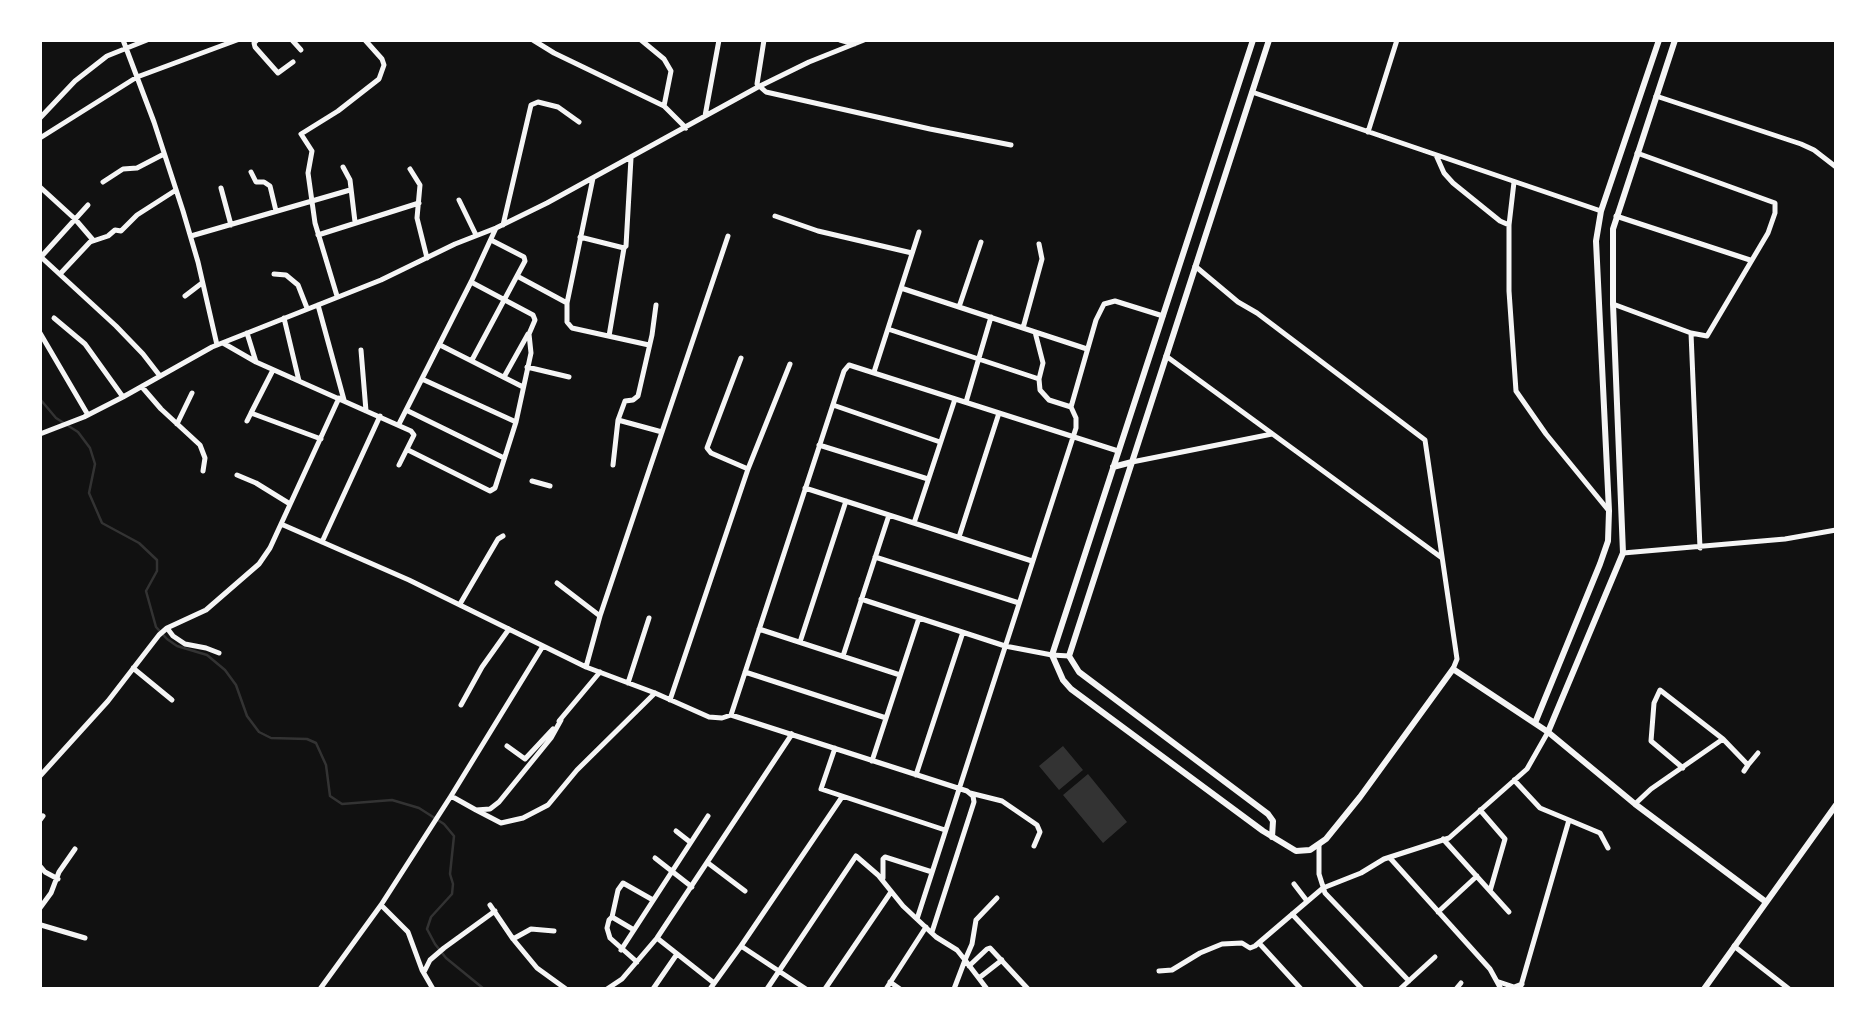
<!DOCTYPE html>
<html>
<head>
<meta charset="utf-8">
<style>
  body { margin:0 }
  #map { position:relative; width:1876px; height:1029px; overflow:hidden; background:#111; font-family:"DM Sans",sans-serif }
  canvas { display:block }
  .frame { position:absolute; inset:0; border:42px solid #fff; pointer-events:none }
</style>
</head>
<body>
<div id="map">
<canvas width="1876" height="1029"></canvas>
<div class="frame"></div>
</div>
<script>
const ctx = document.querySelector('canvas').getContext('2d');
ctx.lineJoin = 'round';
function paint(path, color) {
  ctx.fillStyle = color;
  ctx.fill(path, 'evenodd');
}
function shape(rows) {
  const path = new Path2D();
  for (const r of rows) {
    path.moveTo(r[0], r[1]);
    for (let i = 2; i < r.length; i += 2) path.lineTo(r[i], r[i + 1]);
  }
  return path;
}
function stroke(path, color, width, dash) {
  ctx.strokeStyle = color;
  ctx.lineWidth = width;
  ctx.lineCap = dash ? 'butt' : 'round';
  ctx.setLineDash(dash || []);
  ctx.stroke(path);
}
paint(shape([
  [1063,746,1083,770,1059,790,1039,766],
  [1088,774,1127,822,1103,843,1063,795]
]), '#333');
stroke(shape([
  [40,399,56,418,78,432,90,448,95,464,89,493,102,523,139,543,157,560,157,571,146,591,156,627,167,639,177,646,207,655,225,670,236,685,247,716,259,732,271,738,307,739,316,743,326,765,330,796,342,804,392,800,419,808,444,824,454,836,450,874,453,884,452,894,431,917,427,929,435,944,446,958,484,989]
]), '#333', 2.5);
stroke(shape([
  [123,40,154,122,183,211,198,262,217,345],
  [257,40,254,43,255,47,278,73,293,62],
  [292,40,301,50],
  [533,40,554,53,664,106,686,128],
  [641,40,664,59,671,71,664,106],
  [764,40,757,84,766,92,930,129,1011,145],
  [840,40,854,44],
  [1252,92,1601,211],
  [1656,96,1801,144,1814,150,1836,167],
  [705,116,719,40],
  [40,118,75,81,107,56,147,40],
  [1368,132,1397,40],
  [40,138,137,77,237,40],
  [1637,153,1775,203,1775,213,1768,233,1707,336,1691,333],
  [1436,155,1444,173,1453,183,1500,221,1509,225],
  [343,167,350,180,355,222],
  [410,169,420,185,417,218,427,258],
  [251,172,256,182,264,182,270,186,276,211],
  [103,182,123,169,137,168,164,154],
  [1514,182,1509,225,1509,291,1516,391,1546,434,1609,511],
  [40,187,75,219,93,240],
  [221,188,231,225],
  [459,200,476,235],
  [775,216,818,231,912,253],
  [1616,216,1750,260],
  [503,225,531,105,538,102,558,107,579,122],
  [318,235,419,203],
  [191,236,350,190],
  [580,237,624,248,626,246,631,158],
  [41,257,116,326,143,354,160,376],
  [40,258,88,205],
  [1195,266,1238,302,1257,313,1425,440,1457,659,1453,669],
  [60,274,90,242,108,236,115,230,121,231,137,215,176,190],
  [274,274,286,275,298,285,307,308],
  [517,276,567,303,593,178],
  [901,288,1087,349],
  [185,296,202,283],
  [337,296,315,223,308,173,312,151,301,134,338,111,379,79,384,65,382,59,365,40],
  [567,303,567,322,572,328,649,345],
  [1613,304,1691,333,1700,548],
  [318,305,344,400],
  [656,305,652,335,638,396,633,400,625,401,618,420,662,432],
  [959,307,981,242],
  [54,318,85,344,123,397],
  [284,318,299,381],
  [1023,328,1042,259,1039,244],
  [888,329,1039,379],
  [40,333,88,415],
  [247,333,256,362],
  [609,336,624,248],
  [223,343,256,362,411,431,414,435,399,465],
  [440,345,523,387],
  [361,350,366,411],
  [1166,356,1442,558],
  [741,358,707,448,711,453,748,469],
  [472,360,525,261,524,257,491,240],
  [527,367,569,377],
  [874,372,919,232],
  [504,377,528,334],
  [422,379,516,422],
  [142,387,161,409,200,445,205,458,203,471],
  [966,402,991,317],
  [833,405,940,442],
  [1071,407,1096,320,1104,304,1115,301,1163,316],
  [406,410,504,458],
  [251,413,273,370],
  [247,421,251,413,321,439],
  [177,424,192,393],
  [399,424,471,282,496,228],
  [40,434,84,417,123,397,212,347,381,280,455,244,496,228,547,203,758,87,809,62,864,40],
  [819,445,928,479],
  [408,450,490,491,495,488,516,422,531,353,529,334,535,320,533,315,471,282],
  [1132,462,1272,434],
  [613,465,618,420],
  [237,475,256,483,290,504],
  [532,481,550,486],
  [805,488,1032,561],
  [914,523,955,399],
  [281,524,409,580,586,667,655,693,709,717,722,718,731,715,967,791,973,796,974,802,932,932],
  [959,537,999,413],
  [322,542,380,416],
  [1623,553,1785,539,1836,530],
  [875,557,1019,603],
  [557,583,600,616,586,667],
  [861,599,1005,646,1052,655,1069,656],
  [460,604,498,539,503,536],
  [600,616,728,236],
  [167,628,173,636,185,644,206,648,219,653],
  [759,629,900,675],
  [800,642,846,501],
  [843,656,889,515],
  [133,668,172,700],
  [745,672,886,718],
  [628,683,649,618],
  [670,700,748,469,790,364],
  [461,705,482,667,509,629],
  [731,715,844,371,849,365,1118,451],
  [559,721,600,672],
  [507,746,525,759,553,729],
  [835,748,821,789,945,830],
  [872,761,919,618],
  [1748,765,1758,753],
  [1683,768,1651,741,1654,703,1660,690,1723,739],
  [916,775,963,632],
  [40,776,108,701,159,635,167,628,206,610,259,564,270,548,339,398],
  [1514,780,1540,808,1569,820,1520,989],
  [970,793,1002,801,1037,825,1040,832,1034,846],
  [451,796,476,810,490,809,499,802,551,738,561,720],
  [1635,804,1651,789,1723,739,1748,765,1744,771],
  [476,810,501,823,523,818,548,805,577,770,655,693],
  [40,820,43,816],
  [1569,820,1600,833,1608,848],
  [676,831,690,842],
  [1443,839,1490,891,1505,839,1480,810],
  [1319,845,1319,874,1325,893,1409,981],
  [655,858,692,887],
  [1390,858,1490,969,1501,989],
  [708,863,745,891],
  [40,866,45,872,58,879],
  [883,878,883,859,885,857,932,872],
  [1294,884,1307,901],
  [1490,891,1509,912],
  [381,905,408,932,422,970,433,989],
  [490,905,513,939,537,968,566,989],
  [40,908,51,893,59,872,75,849],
  [1438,912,1477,876],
  [1292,914,1362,989],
  [612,917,634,930],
  [917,919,1076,428,1076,418,1071,407,1049,400,1040,390,1039,379,1043,363,1035,332],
  [41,925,85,938],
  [657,938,714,983],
  [513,939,531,929,554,931],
  [1259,943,1301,989],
  [741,946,806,989],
  [1734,946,1789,989],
  [621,950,708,816],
  [637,962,610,938,607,928,609,920,612,917,618,890,623,883,653,900],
  [969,966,987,949,990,948,1028,989],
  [1159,971,1172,970,1200,953,1222,944,1242,943,1250,948,1255,946,1323,888,1361,873,1384,859,1449,838,1527,769,1548,732],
  [424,972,430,960,444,948,495,911],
  [979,978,1002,960],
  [890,982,900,989],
  [1499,982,1514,987,1522,984],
  [320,989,381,905,451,796,543,646],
  [607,989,622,979,657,938,792,734],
  [653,989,677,954],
  [710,989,741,946,842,797],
  [767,989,856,856,878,875,903,906,936,937,957,950,965,960,954,989],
  [825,989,891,892],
  [886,989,926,927],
  [987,989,965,960,972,944,976,920,997,898],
  [1400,989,1435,957],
  [1456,989,1461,983]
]), '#f5f5f5', 5);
stroke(shape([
  [1253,40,1052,655,1063,680,1071,689,1263,831,1296,851,1310,850,1326,839,1360,797,1453,669,1548,732,1635,804,1766,902],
  [1269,40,1069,656,1079,672,1268,814,1273,821,1272,837],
  [1113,467,1132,462],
  [1535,723,1600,564,1608,541,1609,511,1596,241,1601,211,1659,40],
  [1548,732,1623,553,1613,304,1613,229,1675,40],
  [1704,989,1836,805]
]), '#f5f5f5', 6);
</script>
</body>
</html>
